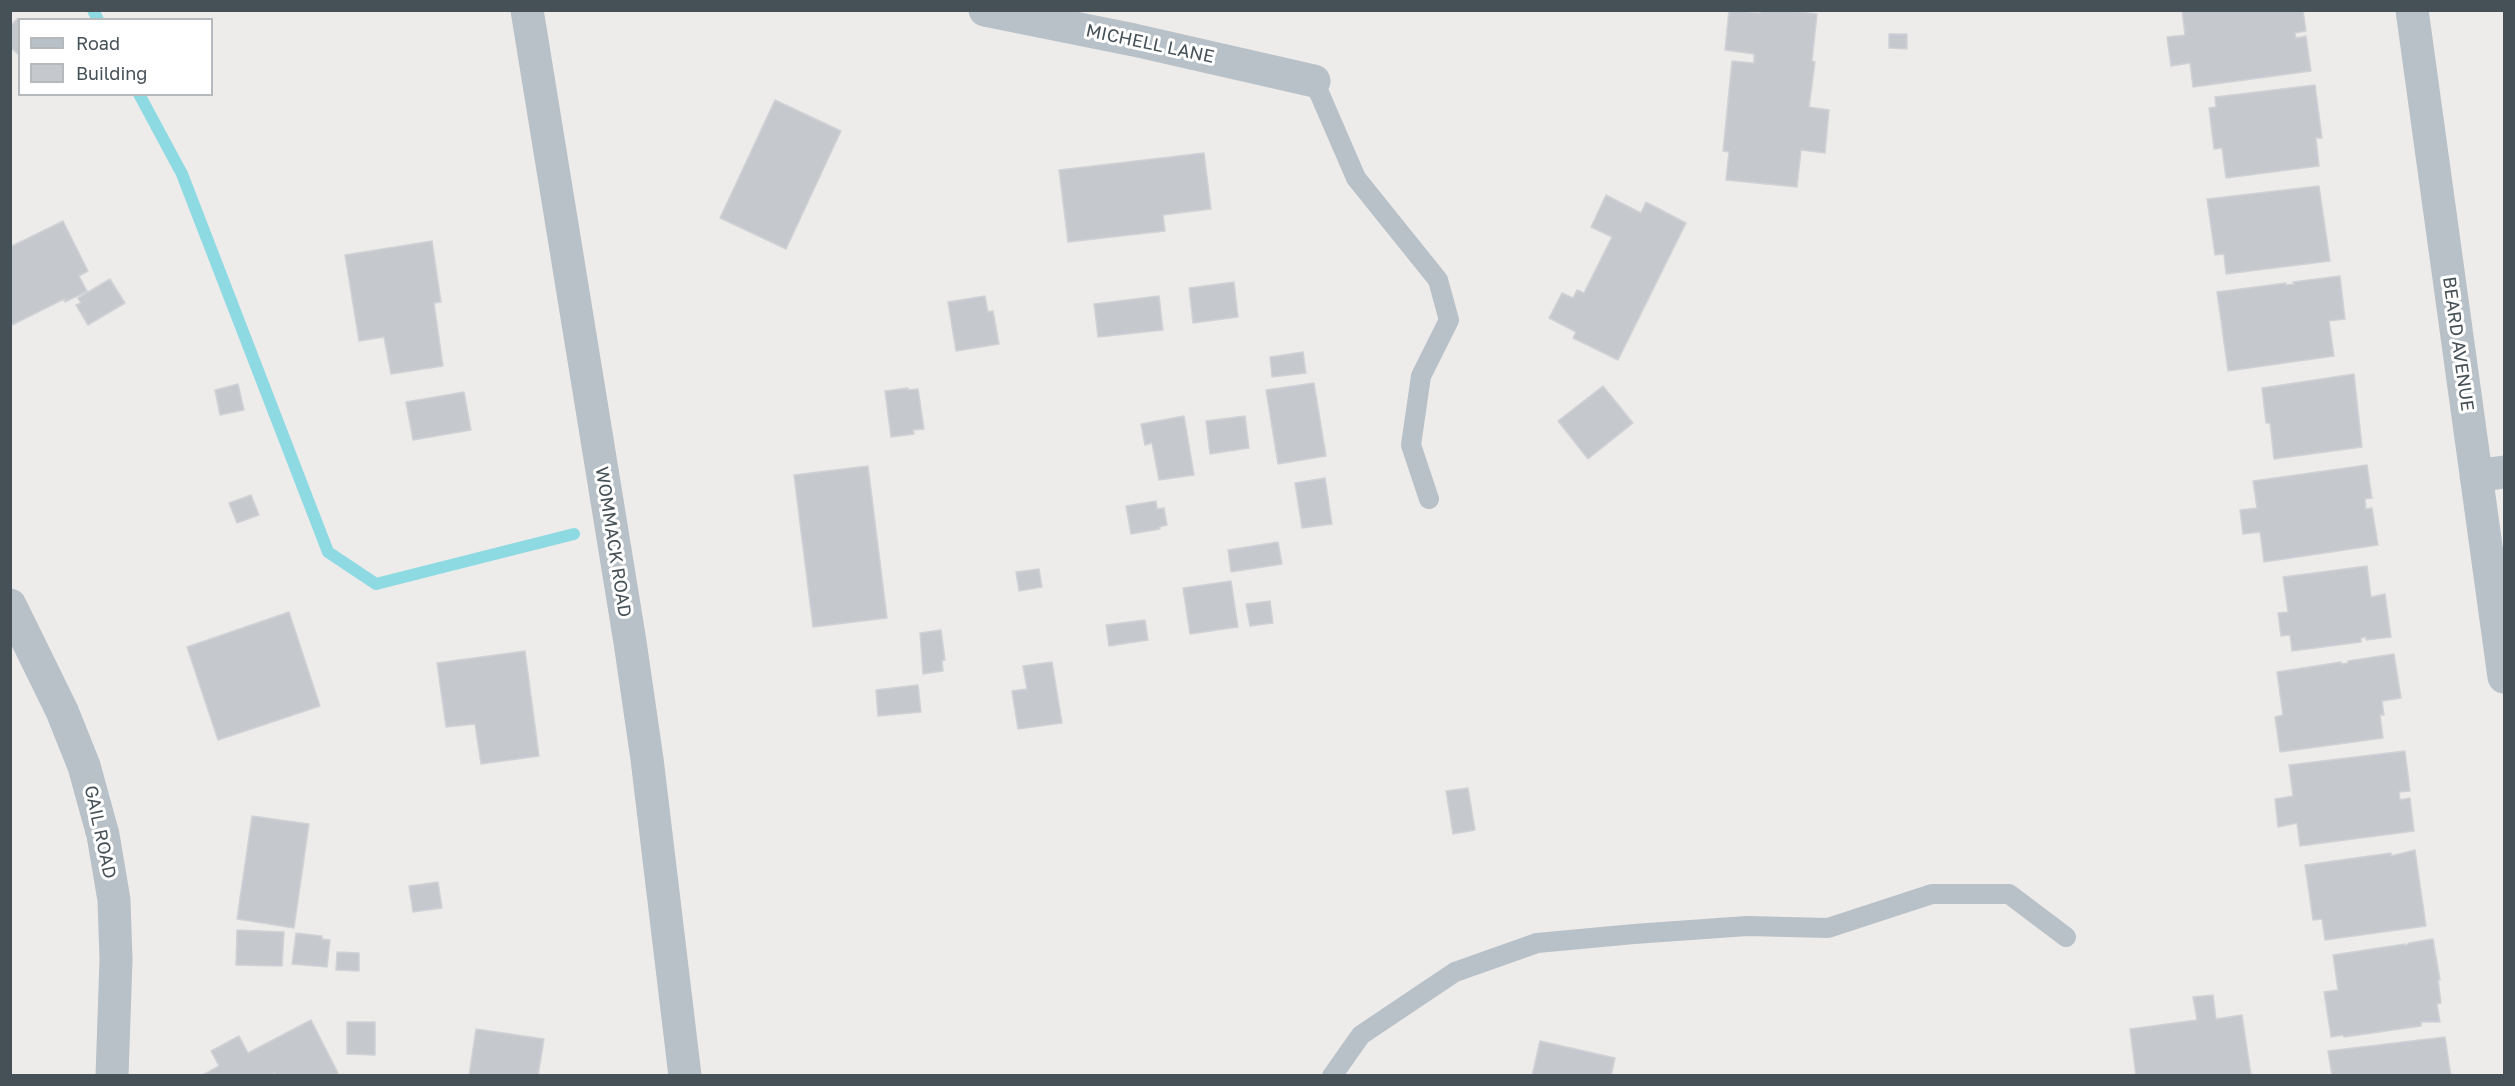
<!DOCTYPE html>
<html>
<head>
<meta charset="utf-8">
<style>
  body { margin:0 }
  #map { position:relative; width:2515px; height:1086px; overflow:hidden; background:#eeebeb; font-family:"Golos Text",sans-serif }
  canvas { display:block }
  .frame { position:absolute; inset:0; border:12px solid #455057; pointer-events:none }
  .legend { position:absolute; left:18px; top:18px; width:195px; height:78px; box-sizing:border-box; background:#fff; border:2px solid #b5b9bc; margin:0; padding:8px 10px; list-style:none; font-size:18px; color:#455057 }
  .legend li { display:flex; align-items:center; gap:12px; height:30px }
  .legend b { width:30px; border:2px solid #b5b9bc }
</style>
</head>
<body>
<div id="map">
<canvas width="2515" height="1086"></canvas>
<div class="frame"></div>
<ul class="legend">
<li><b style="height:8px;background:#b7c1c7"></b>Road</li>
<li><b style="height:16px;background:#c5c9ce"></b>Building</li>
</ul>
</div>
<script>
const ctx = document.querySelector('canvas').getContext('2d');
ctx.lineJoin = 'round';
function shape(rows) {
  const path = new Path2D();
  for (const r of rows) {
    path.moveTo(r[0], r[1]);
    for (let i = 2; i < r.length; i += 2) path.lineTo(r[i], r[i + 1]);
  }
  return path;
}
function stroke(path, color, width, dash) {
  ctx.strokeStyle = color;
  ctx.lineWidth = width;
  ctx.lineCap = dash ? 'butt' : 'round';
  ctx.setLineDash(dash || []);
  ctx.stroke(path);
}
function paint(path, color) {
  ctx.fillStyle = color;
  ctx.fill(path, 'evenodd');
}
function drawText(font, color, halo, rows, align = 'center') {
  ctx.font = font + ' "Golos Text",sans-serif';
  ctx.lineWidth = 6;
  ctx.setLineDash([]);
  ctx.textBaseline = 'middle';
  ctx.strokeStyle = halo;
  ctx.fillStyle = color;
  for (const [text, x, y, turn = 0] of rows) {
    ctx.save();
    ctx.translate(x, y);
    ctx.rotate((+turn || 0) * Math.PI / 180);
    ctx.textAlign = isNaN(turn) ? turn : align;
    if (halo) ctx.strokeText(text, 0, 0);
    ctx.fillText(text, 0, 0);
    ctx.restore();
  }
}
stroke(shape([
  [93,10,98,20],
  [139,94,182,174,328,552,376,584,574,534]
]), '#8ddae2', 12);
const building = shape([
  [1729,10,1760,13,1761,10,1787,10,1817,14,1812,61,1815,62,1809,107,1829,110,1825,153,1801,150,1797,187,1726,180,1729,152,1723,151,1732,61,1754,63,1754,54,1725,50,1729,10],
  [2182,10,2303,10,2306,31,2295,33,2296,38,2306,36,2311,71,2193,87,2190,63,2171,66,2167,37,2185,35,2182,10],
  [18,18,20,20,19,55,10,47,10,26,18,18],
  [1889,34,1907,34,1907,49,1889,48,1889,34],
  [2315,85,2322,138,2316,138,2319,166,2226,178,2222,148,2214,149,2209,108,2216,107,2215,97,2315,85],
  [775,100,841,131,786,249,720,218,775,100],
  [1204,153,1211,209,1163,215,1165,231,1068,242,1059,170,1204,153],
  [2319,186,2330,261,2226,274,2224,254,2215,255,2207,199,2319,186],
  [1606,195,1641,213,1646,202,1686,223,1618,360,1573,338,1576,332,1549,318,1562,293,1573,298,1577,290,1584,293,1612,237,1591,227,1606,195],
  [63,221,88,271,79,276,87,291,65,302,64,299,10,326,10,247,63,221],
  [432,241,441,302,434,303,443,366,391,374,384,337,359,341,345,255,432,241],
  [2340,276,2345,319,2329,321,2334,356,2228,371,2217,292,2286,283,2286,285,2294,284,2293,282,2340,276],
  [110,279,125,303,88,325,76,305,81,303,78,298,110,279],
  [1234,282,1238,317,1193,323,1189,288,1234,282],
  [985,296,988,312,993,311,999,344,956,351,948,302,985,296],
  [1159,296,1163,330,1098,337,1094,304,1159,296],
  [1303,352,1306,373,1272,377,1270,357,1303,352],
  [2354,374,2362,447,2274,459,2270,423,2266,423,2262,388,2354,374],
  [1314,383,1326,456,1278,464,1266,390,1314,383],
  [238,384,244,410,220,415,215,390,238,384],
  [1603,386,1633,423,1588,459,1558,421,1603,386],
  [908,388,908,390,918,389,924,429,913,430,914,434,891,437,885,391,908,388],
  [464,392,471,430,413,440,406,402,464,392],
  [1184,416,1194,475,1159,480,1152,443,1145,445,1141,424,1184,416],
  [1245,416,1249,448,1210,454,1206,421,1245,416],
  [2367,465,2372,498,2365,499,2366,509,2372,508,2378,545,2264,562,2260,532,2243,534,2240,510,2257,508,2253,481,2367,465],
  [868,466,887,618,813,627,794,475,868,466],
  [1325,478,1332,524,1302,528,1295,483,1325,478],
  [251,495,259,515,237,523,229,503,251,495],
  [1156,501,1157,509,1164,508,1167,525,1159,527,1160,529,1131,534,1126,506,1156,501],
  [1278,542,1282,564,1231,572,1228,550,1278,542],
  [2367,566,2371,597,2385,594,2391,637,2366,640,2366,637,2361,638,2361,642,2292,651,2290,635,2281,636,2278,613,2288,612,2283,577,2367,566],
  [1039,569,1042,587,1019,591,1016,572,1039,569],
  [1231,581,1238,627,1190,634,1183,588,1231,581],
  [1270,601,1273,623,1250,626,1246,604,1270,601],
  [289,612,320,706,218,740,187,647,289,612],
  [1145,620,1148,640,1109,646,1106,625,1145,620],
  [941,630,945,660,942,661,943,671,923,674,920,633,941,630],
  [525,651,539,756,481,764,475,724,446,727,437,663,525,651],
  [2394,654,2401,698,2382,701,2384,715,2380,715,2383,738,2280,752,2275,717,2283,715,2277,672,2341,662,2342,664,2348,663,2348,661,2394,654],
  [1052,662,1062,723,1018,729,1012,691,1027,689,1023,666,1052,662],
  [918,685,921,712,878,716,876,690,918,685],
  [2405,751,2410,791,2399,792,2400,800,2410,798,2414,831,2300,846,2297,823,2278,827,2275,799,2293,796,2289,765,2405,751],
  [1468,788,1475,830,1453,834,1446,791,1468,788],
  [252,816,309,824,294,928,237,919,252,816],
  [2415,850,2426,926,2325,940,2322,919,2313,920,2305,865,2391,853,2391,856,2415,850],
  [438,882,442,908,413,912,409,886,438,882],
  [237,930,284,932,282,966,236,965,237,930],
  [296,933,322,936,322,939,330,940,327,967,292,964,296,933],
  [2433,939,2440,980,2438,980,2441,1003,2437,1004,2440,1022,2421,1022,2421,1026,2344,1037,2343,1035,2331,1037,2324,992,2338,990,2333,955,2405,944,2405,946,2409,943,2433,939],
  [337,952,359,953,359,971,336,970,337,952],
  [2213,995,2216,1019,2242,1015,2251,1075,2136,1076,2130,1029,2197,1020,2193,997,2213,995],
  [311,1020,338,1073,334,1076,276,1076,275,1073,269,1076,201,1076,219,1066,211,1051,239,1036,248,1053,311,1020],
  [347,1022,375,1022,375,1055,347,1054,347,1022],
  [476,1029,544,1039,538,1076,469,1076,476,1029],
  [2445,1037,2451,1076,2332,1076,2328,1051,2445,1037],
  [1540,1041,1615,1058,1611,1076,1532,1076,1540,1041]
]);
paint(building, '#c5c9ce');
stroke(building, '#d0d2d6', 1.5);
stroke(shape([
  [1314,81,1356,178,1438,280,1449,320,1421,376,1411,445,1429,499],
  [1332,1076,1361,1035,1455,972,1537,943,1634,934,1747,926,1828,928,1932,894,2009,894,2066,937]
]), '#b7c1c7', 20);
stroke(shape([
  [527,10,630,642,647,759,685,1076],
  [985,10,1134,40,1314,81],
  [2412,10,2504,677],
  [2476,476,2504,472],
  [10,605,62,711,84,766,103,835,114,900,116,960,112,1076]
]), '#b7c1c7', 33);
drawText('18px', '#455057', '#fff', [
  ["MICHELL LANE",1150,44,12],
  ["BEARD AVENUE",2458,344,82],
  ["WOMMACK ROAD",613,542,81],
  ["GAIL ROAD",100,832,78]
]);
</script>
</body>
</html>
